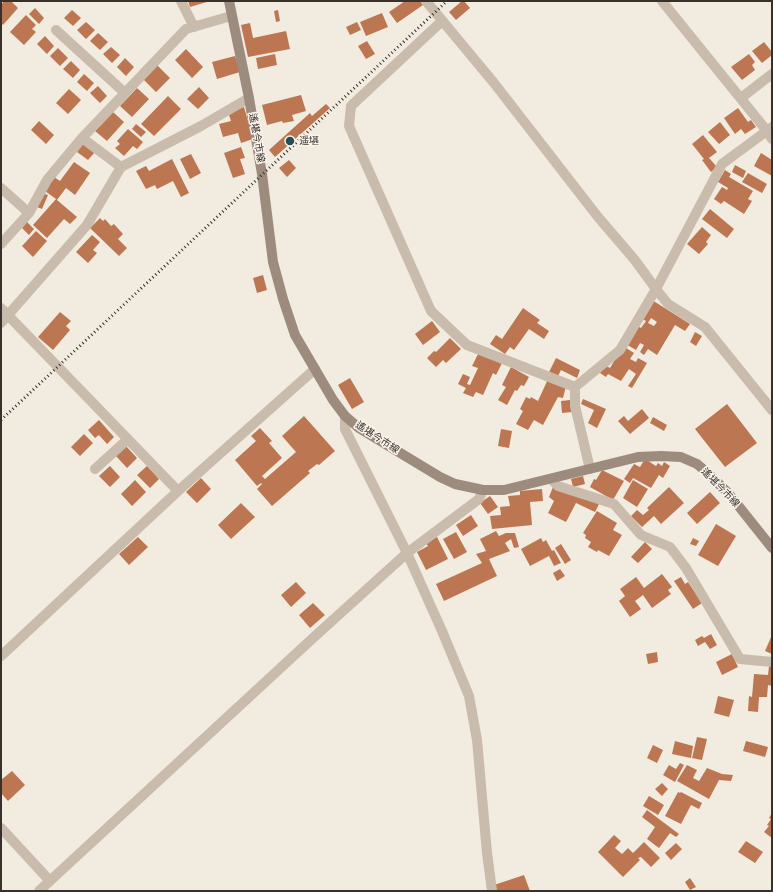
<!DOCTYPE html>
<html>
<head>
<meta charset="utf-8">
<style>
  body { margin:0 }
  #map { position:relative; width:773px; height:892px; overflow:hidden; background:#f1ebe0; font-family:Poppins,sans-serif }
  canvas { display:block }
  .frame { position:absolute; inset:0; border:2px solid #38302a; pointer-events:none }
</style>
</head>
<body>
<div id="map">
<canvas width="773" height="892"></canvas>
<div class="frame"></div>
</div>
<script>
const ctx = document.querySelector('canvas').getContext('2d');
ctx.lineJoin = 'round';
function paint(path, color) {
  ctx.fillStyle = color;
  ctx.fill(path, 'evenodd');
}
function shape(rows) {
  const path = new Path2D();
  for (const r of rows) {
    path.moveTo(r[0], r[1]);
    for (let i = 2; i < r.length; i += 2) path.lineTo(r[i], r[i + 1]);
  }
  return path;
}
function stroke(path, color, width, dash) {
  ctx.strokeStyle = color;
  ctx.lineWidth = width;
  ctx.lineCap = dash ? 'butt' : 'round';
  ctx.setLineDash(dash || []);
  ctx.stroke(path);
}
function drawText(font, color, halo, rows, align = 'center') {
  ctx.font = font + ' Poppins,"Noto Sans JP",sans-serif';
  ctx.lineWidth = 3;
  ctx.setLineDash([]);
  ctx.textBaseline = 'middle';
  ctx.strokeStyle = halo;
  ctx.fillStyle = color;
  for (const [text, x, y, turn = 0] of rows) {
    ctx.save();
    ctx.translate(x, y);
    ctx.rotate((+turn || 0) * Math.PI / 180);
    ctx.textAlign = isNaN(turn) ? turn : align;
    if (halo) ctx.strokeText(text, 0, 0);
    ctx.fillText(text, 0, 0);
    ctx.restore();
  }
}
paint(shape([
  [4,1,11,1,18,8,3,25,1,23,1,5],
  [188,1,210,1,190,7],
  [405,1,420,1,423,5,397,23,389,12],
  [462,1,464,1,470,8,456,20,449,12],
  [35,8,44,18,39,24,29,14],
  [72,10,81,18,73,26,64,18],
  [278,10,280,21,276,22,274,11],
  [382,13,388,27,366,36,360,22],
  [26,15,36,25,32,29,36,32,24,45,10,32],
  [86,22,95,30,86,39,77,30],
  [357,22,361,30,350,35,346,27],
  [250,23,253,38,286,31,290,49,248,57,241,25],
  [98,33,108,42,100,50,90,41],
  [45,36,54,46,47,54,37,44],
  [367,41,375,54,366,59,358,46],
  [764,42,772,52,772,55,762,63,752,51],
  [111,47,120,55,112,63,103,54],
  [58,48,68,58,60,66,50,56],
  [186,49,203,67,192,78,175,60],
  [275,54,277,65,258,69,256,58],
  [749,54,755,62,752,65,755,70,742,80,731,67],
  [235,56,240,72,217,79,212,62],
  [125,58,134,67,126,76,117,67],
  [71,61,80,70,73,78,63,69],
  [157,65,170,78,156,92,143,79],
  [84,74,94,83,87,91,77,82],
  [98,86,107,96,100,103,90,93],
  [199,87,209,98,198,109,187,99],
  [137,88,149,99,132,117,120,106],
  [69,89,81,100,68,114,56,103],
  [301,95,306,111,292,115,294,121,283,123,282,121,267,125,262,105],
  [168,96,181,109,154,136,141,124],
  [326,104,330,108,275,157,269,150,310,113,312,116],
  [244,107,253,139,241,143,238,133,223,137,219,124,231,121,228,112],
  [738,108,748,122,751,120,756,127,745,134,741,129,735,134,724,118],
  [113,112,124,122,107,141,95,131],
  [39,121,54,135,46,144,31,130],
  [720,122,730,135,719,144,708,132],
  [136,124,146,132,141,137,132,129],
  [128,129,143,142,137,149,133,146,124,156,115,148,120,144,117,141],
  [703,135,717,152,709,158,717,167,711,172,702,160,704,159,692,144],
  [83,144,95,152,88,160,77,152],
  [241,147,245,158,240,159,245,174,233,178,224,153],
  [761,153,772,160,772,176,754,166],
  [191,154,201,173,190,179,180,159],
  [172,159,189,193,181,197,173,181,157,189,155,185,146,189,136,171,146,166,149,171],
  [289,160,296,168,287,177,279,168],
  [74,162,90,173,75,195,66,188,57,200,77,217,70,224,64,219,47,238,33,225,56,199,45,191,54,177,60,181],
  [735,165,746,171,743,178,732,172],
  [725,170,731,174,729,177,753,191,748,199,752,201,744,214,724,201,721,204,714,199,722,187,727,190,728,188,718,182],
  [748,173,767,184,762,193,742,182],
  [42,193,48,195,42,209,37,207],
  [710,209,734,229,727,238,702,219],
  [100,218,103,221,105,219,111,226,114,224,123,234,118,239,127,248,119,256,90,228],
  [27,222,34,229,29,235,22,228],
  [702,227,711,235,706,242,708,244,699,254,687,244],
  [36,231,47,241,33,257,22,246],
  [92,235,100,242,93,250,97,253,88,263,76,252],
  [263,275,267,290,257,293,253,278],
  [652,300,690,324,685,331,675,325,657,355,648,349,644,355,640,352,644,345,640,343,636,350,624,343,636,325,641,328,646,321,641,318],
  [651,318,657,322,654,326,648,323],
  [523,308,540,320,537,323,549,331,544,339,529,329,514,350,510,347,505,354,490,344,496,335,502,339],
  [60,312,71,321,66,326,70,330,53,350,38,337],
  [432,321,440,332,423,345,415,334],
  [695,332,702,336,696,346,690,342],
  [450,338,461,349,446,363,443,360,436,367,427,358,434,351,436,352],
  [623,346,634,353,630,359,636,362,638,358,647,363,632,388,628,386,636,374,629,369,621,381,608,374,606,377,600,373,605,365,610,368],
  [479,352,502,363,496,375,493,373,483,395,476,392,473,397,463,393,466,388,458,384,463,374,470,377,467,384,470,385,478,368,472,366],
  [556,358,580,370,577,378,561,370,558,376,549,372],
  [511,367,529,377,524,386,521,385,517,391,515,390,507,405,498,400,506,387,502,385],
  [350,378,364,402,352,409,338,385],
  [548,379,566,386,563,398,558,397,543,425,534,420,528,430,516,424,523,411,520,409,526,397,530,399,531,397,538,401],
  [583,399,606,409,597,428,588,423,594,410,581,404],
  [570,400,572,412,562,413,561,401],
  [727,404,757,443,725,467,695,429],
  [642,409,649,418,630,434,618,421,624,416,628,421],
  [304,416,335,451,319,465,317,464,308,471,310,473,272,506,257,489,262,484,261,483,257,486,235,460,256,441,251,436,260,428,272,441,269,443,282,458,262,476,265,479,296,452,282,436],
  [653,417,667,425,664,431,650,423],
  [99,420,114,437,107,444,99,435,95,438,88,430],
  [501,429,512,431,509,448,498,446],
  [84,434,93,443,80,456,71,447],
  [126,446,137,458,127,468,116,456],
  [645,459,656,466,658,463,662,466,664,462,670,466,663,478,659,475,651,488,633,478,630,483,624,479,634,464,640,467],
  [110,466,120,477,110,487,99,476],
  [147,466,159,479,150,488,137,475],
  [602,470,624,481,613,500,590,487,594,479,596,480],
  [583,476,585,484,573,487,571,479],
  [201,478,211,489,197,503,186,492],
  [135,480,146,492,132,506,121,494],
  [633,480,648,489,637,507,623,498],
  [553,487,600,502,595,512,576,503,566,522,548,513,554,501,549,497],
  [669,487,684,503,661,524,654,516,642,527,631,516,637,510,643,515,649,510,647,508],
  [542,489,543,501,530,502,532,525,492,529,490,516,501,515,500,507,510,506,508,496,520,495,520,491],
  [710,492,720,503,697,524,687,513],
  [490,496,498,507,488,514,480,503],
  [241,503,255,517,231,539,218,525],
  [597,511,617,523,613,530,622,535,609,556,598,550,597,552,588,547,591,542,585,538,586,535,583,533],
  [471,515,478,526,463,536,456,525],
  [716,524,736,536,718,566,698,555],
  [496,531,499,536,506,533,515,533,519,547,514,548,511,539,505,543,510,551,489,559,497,576,444,601,436,584,482,563,476,554,486,551,480,539],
  [456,532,467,552,454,559,443,539],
  [138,537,148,547,129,565,119,554],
  [437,537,448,559,426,570,417,552,428,546,426,543],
  [541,538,543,542,546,540,552,551,554,550,561,563,554,566,549,556,530,566,521,549],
  [693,538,699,541,696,546,690,544],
  [645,542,652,549,638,563,631,557],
  [561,544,571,560,565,564,555,548],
  [560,569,565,576,557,581,553,573],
  [662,574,672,587,668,590,671,594,652,608,643,595,635,601,641,609,630,617,619,601,625,596,620,589,636,577,644,588],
  [681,577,685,584,688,582,702,603,693,609,674,581],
  [296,582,306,593,291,607,281,595],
  [313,603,325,615,310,628,299,615],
  [711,634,717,645,710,649,705,642,698,646,695,640,702,636,704,638],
  [772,635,772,654,765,651],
  [657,652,658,662,648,664,646,654],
  [732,654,738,667,722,675,716,662],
  [769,666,772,666,772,686,768,685,767,697,759,697,758,712,748,711,749,696,752,697,754,674,768,675],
  [718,696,734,700,729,717,714,713],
  [697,737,707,739,702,760,692,758],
  [675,741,693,746,691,758,672,754],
  [746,741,768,747,765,757,743,751],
  [653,745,663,750,657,763,647,758],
  [680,763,684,765,675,782,663,775,669,765,676,769],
  [687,765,697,770,693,778,699,781,707,768,722,774,733,775,731,781,719,780,709,799,677,781],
  [12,771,25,785,8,801,1,793,1,780],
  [662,783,668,789,662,796,655,789],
  [678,792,680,793,681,792,702,803,699,809,691,805,681,824,665,816],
  [649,796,664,805,658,815,643,806],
  [647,810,679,834,676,837,670,833,659,848,647,839,655,827,642,817],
  [772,813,771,826,772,827,772,838,764,832,769,826,767,825,771,819,769,818],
  [614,835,621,841,615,848,622,854,628,848,633,853,644,842,660,858,651,867,641,857,638,858,640,860,623,877,598,852],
  [746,841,763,852,755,863,738,852],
  [676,843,682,849,671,860,665,853],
  [524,875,530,891,496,891,494,885],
  [690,878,696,887,690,890,685,882]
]), '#bd7652');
stroke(shape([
  [181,1,194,27],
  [426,1,494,83,598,217,634,259,656,289,668,304,705,327,772,410],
  [662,1,767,131,772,139],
  [442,21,351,106,349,126,431,311,467,345,575,387],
  [56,30,125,93],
  [741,98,772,74],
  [82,138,121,167],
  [1,188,29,213],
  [1,244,29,213,47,180,82,138,186,29,231,16],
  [1,308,178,491],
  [1,323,87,225,121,167,201,126,249,98],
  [345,416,345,429,407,553,442,631,469,696,477,740,487,853,492,891],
  [95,469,128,439],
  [590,469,575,406,575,387,620,350,656,289,722,164,772,127],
  [551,479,558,486,614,504,641,535,670,547,686,568,740,659,772,662],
  [1,656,178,491,315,369],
  [1,828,50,881],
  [39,891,313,638,407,553,479,499,483,490]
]), '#c9bcac', 10);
stroke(shape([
  [229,1,249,98,262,174,273,262,283,299,295,335,333,400,345,416,359,428,440,477,455,484,483,490,504,490,638,457,661,456,681,457,697,464,710,475,729,494,772,548]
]), '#9d8c7d', 10);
stroke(shape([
  [1,420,447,1]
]), '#38302a', 3, [1, 3]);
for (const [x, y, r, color] of [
  [290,141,5,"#234e56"]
]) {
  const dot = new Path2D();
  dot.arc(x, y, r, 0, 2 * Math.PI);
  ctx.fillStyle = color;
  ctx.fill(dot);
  stroke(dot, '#f9f4ec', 1.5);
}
drawText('10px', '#38302a', '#f9f4ec', [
  ["遙堪今市線",256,138,80],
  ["遙堪今市線",377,438,33],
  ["遙堪今市線",720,488,46]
]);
drawText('10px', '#38302a', '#f9f4ec', [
  ["遥堪",299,141]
], 'left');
</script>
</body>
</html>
